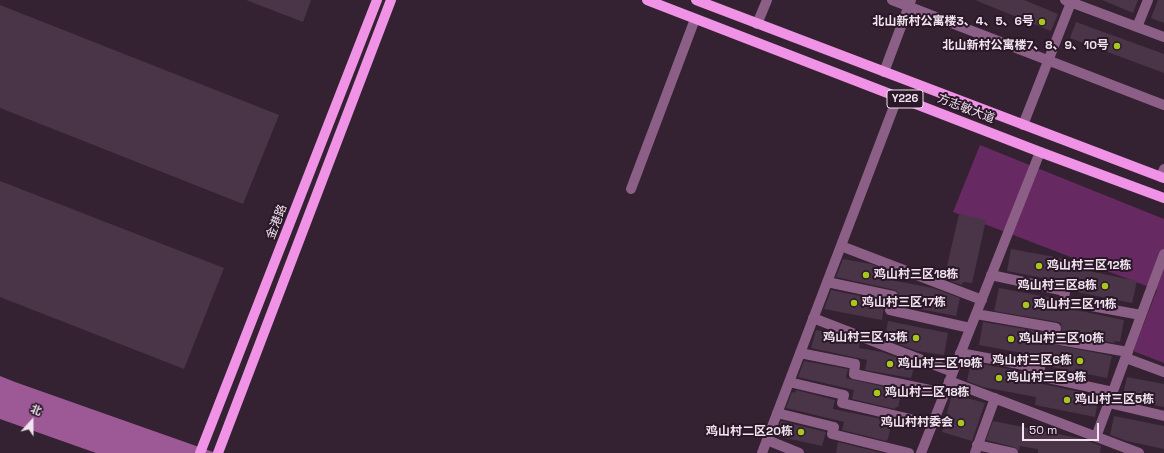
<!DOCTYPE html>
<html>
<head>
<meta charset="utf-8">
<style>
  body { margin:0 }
  #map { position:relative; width:1164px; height:453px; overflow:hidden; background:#342132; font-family:"Space Grotesk","Noto Sans SC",sans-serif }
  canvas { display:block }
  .north { position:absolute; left:12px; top:401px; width:40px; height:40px; -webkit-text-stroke:3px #2a1728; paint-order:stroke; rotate:21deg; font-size:11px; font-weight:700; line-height:16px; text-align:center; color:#f1e4ef }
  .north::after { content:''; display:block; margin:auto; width:14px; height:18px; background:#f1e4ef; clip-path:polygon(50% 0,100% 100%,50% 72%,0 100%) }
  .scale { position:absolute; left:1022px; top:423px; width:77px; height:18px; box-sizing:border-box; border:2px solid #f1e4ef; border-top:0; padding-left:5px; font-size:12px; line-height:14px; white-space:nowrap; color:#f1e4ef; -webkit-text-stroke:3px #2a1728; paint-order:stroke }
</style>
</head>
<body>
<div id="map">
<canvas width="1164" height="453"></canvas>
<div class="north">北</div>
<div class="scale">50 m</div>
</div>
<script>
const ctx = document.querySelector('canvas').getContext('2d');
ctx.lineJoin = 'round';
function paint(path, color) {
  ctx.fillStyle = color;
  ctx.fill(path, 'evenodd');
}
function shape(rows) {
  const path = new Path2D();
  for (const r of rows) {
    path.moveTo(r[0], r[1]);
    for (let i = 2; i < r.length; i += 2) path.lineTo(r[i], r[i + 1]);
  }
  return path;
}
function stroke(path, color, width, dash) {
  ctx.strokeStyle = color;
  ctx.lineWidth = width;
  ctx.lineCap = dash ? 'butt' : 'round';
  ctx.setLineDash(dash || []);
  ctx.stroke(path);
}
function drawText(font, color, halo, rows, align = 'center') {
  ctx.font = font + ' "Space Grotesk","Noto Sans SC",sans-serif';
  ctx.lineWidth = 4;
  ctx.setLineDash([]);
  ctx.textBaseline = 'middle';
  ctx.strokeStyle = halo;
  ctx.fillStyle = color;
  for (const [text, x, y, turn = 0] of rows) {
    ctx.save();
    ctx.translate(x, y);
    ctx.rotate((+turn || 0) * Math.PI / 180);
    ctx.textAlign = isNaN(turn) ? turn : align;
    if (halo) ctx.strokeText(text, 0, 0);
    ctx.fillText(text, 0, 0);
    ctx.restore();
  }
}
paint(shape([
  [980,145,1164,219,1164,363,1133,351,1157,290,953,212]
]), '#672961');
paint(shape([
  [0,376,15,382,216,453,96,453,0,419]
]), '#9d5996');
paint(shape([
  [246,0,311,0,303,22],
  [975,0,1024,0,1058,14,1051,31],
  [1102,0,1138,0,1133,13],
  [1158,0,1164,0,1164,23,1151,18],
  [0,5,279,115,243,204,0,108],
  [1076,22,1164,54,1164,73,1070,38],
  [0,181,224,268,184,369,0,297],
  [959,214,986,220,972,283,963,282,962,285,944,279],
  [1011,249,1071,260,1070,267,1137,281,1132,303,1072,291,1074,284,1007,271],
  [843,259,871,264,898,275,896,281,933,288,960,298,956,316,898,305,899,294,895,290,836,277],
  [999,288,1058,299,1057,306,1124,320,1120,342,1115,341,1114,343,1062,334,1061,323,1058,322,994,311],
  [831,290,885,301,882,320,824,309],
  [888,321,948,333,944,355,917,351,885,339],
  [983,322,1044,332,1042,342,1112,356,1107,378,1047,366,1049,358,979,345],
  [816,330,837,334,860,343,859,348,882,352,915,364,911,378,865,370,867,360,811,348],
  [804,361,848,369,846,378,902,391,898,407,896,407,895,409,852,399,854,390,798,377],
  [971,362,1031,373,1029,381,1099,396,1095,417,1035,405,1036,397,983,387,967,381],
  [1127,377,1164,384,1164,407,1122,399],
  [796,390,835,400,833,409,892,421,888,439,886,441,842,430,844,422,786,408,792,392,795,393],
  [952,394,985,403,972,441,942,432],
  [1114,416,1164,426,1164,449,1127,441,1110,435],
  [781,421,826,432,822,446,776,436],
  [993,421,1083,439,1101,446,1100,453,1038,453,1038,449,1020,446,1019,451,1014,447,986,440],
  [838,442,882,453,836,453]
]), '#493547');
stroke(shape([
  [892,0,1164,105],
  [1065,0,1164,37],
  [757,24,767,0],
  [1137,27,1148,0],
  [884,72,911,0],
  [1023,125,1072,0],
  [1161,177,1164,169],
  [631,189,695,19],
  [841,246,982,300],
  [991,275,1065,291,1064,301,1141,315],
  [827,282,893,296,890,310,970,328],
  [976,314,1056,328,1054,339,1128,352],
  [813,318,953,372],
  [800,353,855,364,854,374,944,393],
  [960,353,1040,368,1039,376,1113,392],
  [1126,358,1164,372],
  [949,381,1139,453],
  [789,382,844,395,842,403,932,424],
  [1109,403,1164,416],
  [777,413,834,427,832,434,909,453],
  [1096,437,1164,254],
  [767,440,799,453],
  [977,445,1013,453],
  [762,453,898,96],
  [921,453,1040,152],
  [975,453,995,398]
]), '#8c5f86', 10);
stroke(shape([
  [647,0,1040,152,1164,198],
  [696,0,1164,178],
  [200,453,377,0],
  [218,453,391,0]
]), '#f092e6', 10);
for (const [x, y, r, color] of [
  [1042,22,4,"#a7c71e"],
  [1117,46,4,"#a7c71e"],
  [1039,266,4,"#a7c71e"],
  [866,275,4,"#a7c71e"],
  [1105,286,4,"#a7c71e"],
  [854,303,4,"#a7c71e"],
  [1026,305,4,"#a7c71e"],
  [916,338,4,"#a7c71e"],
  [1011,339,4,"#a7c71e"],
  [1080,361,4,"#a7c71e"],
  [890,364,4,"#a7c71e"],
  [999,378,4,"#a7c71e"],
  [877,393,4,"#a7c71e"],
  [1067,400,4,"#a7c71e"],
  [961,423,4,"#a7c71e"],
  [801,432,4,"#a7c71e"]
]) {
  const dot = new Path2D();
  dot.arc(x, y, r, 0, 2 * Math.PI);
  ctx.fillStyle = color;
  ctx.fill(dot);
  stroke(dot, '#2a1728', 1.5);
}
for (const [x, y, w] of [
  [905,99,36]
]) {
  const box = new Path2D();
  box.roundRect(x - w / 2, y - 9, w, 18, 3);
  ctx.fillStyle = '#2a1728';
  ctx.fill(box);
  stroke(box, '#f1e4ef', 1);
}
drawText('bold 11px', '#f1e4ef', null, [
  ["Y226",905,99]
]);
drawText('bold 12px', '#f1e4ef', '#2a1728', [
  ["北山新村公寓楼3、4、5、6号",1034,22,"right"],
  ["北山新村公寓楼7、8、9、10号",1109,46,"right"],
  ["鸡山村三区12栋",1047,266],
  ["鸡山村三区18栋",874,275],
  ["鸡山村三区8栋",1097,286,"right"],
  ["鸡山村三区17栋",862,303],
  ["鸡山村三区11栋",1034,305],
  ["鸡山村三区13栋",908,338,"right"],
  ["鸡山村三区10栋",1019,339],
  ["鸡山村三区6栋",1072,361,"right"],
  ["鸡山村二区19栋",898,364],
  ["鸡山村三区9栋",1007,378],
  ["鸡山村二区18栋",885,393],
  ["鸡山村三区5栋",1075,400],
  ["鸡山村村委会",953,423,"right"],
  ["鸡山村二区20栋",793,432,"right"]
], 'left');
drawText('12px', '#f1e4ef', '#2a1728', [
  ["方志敏大道",966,109,21],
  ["金港路",277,222,-69]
]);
</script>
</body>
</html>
